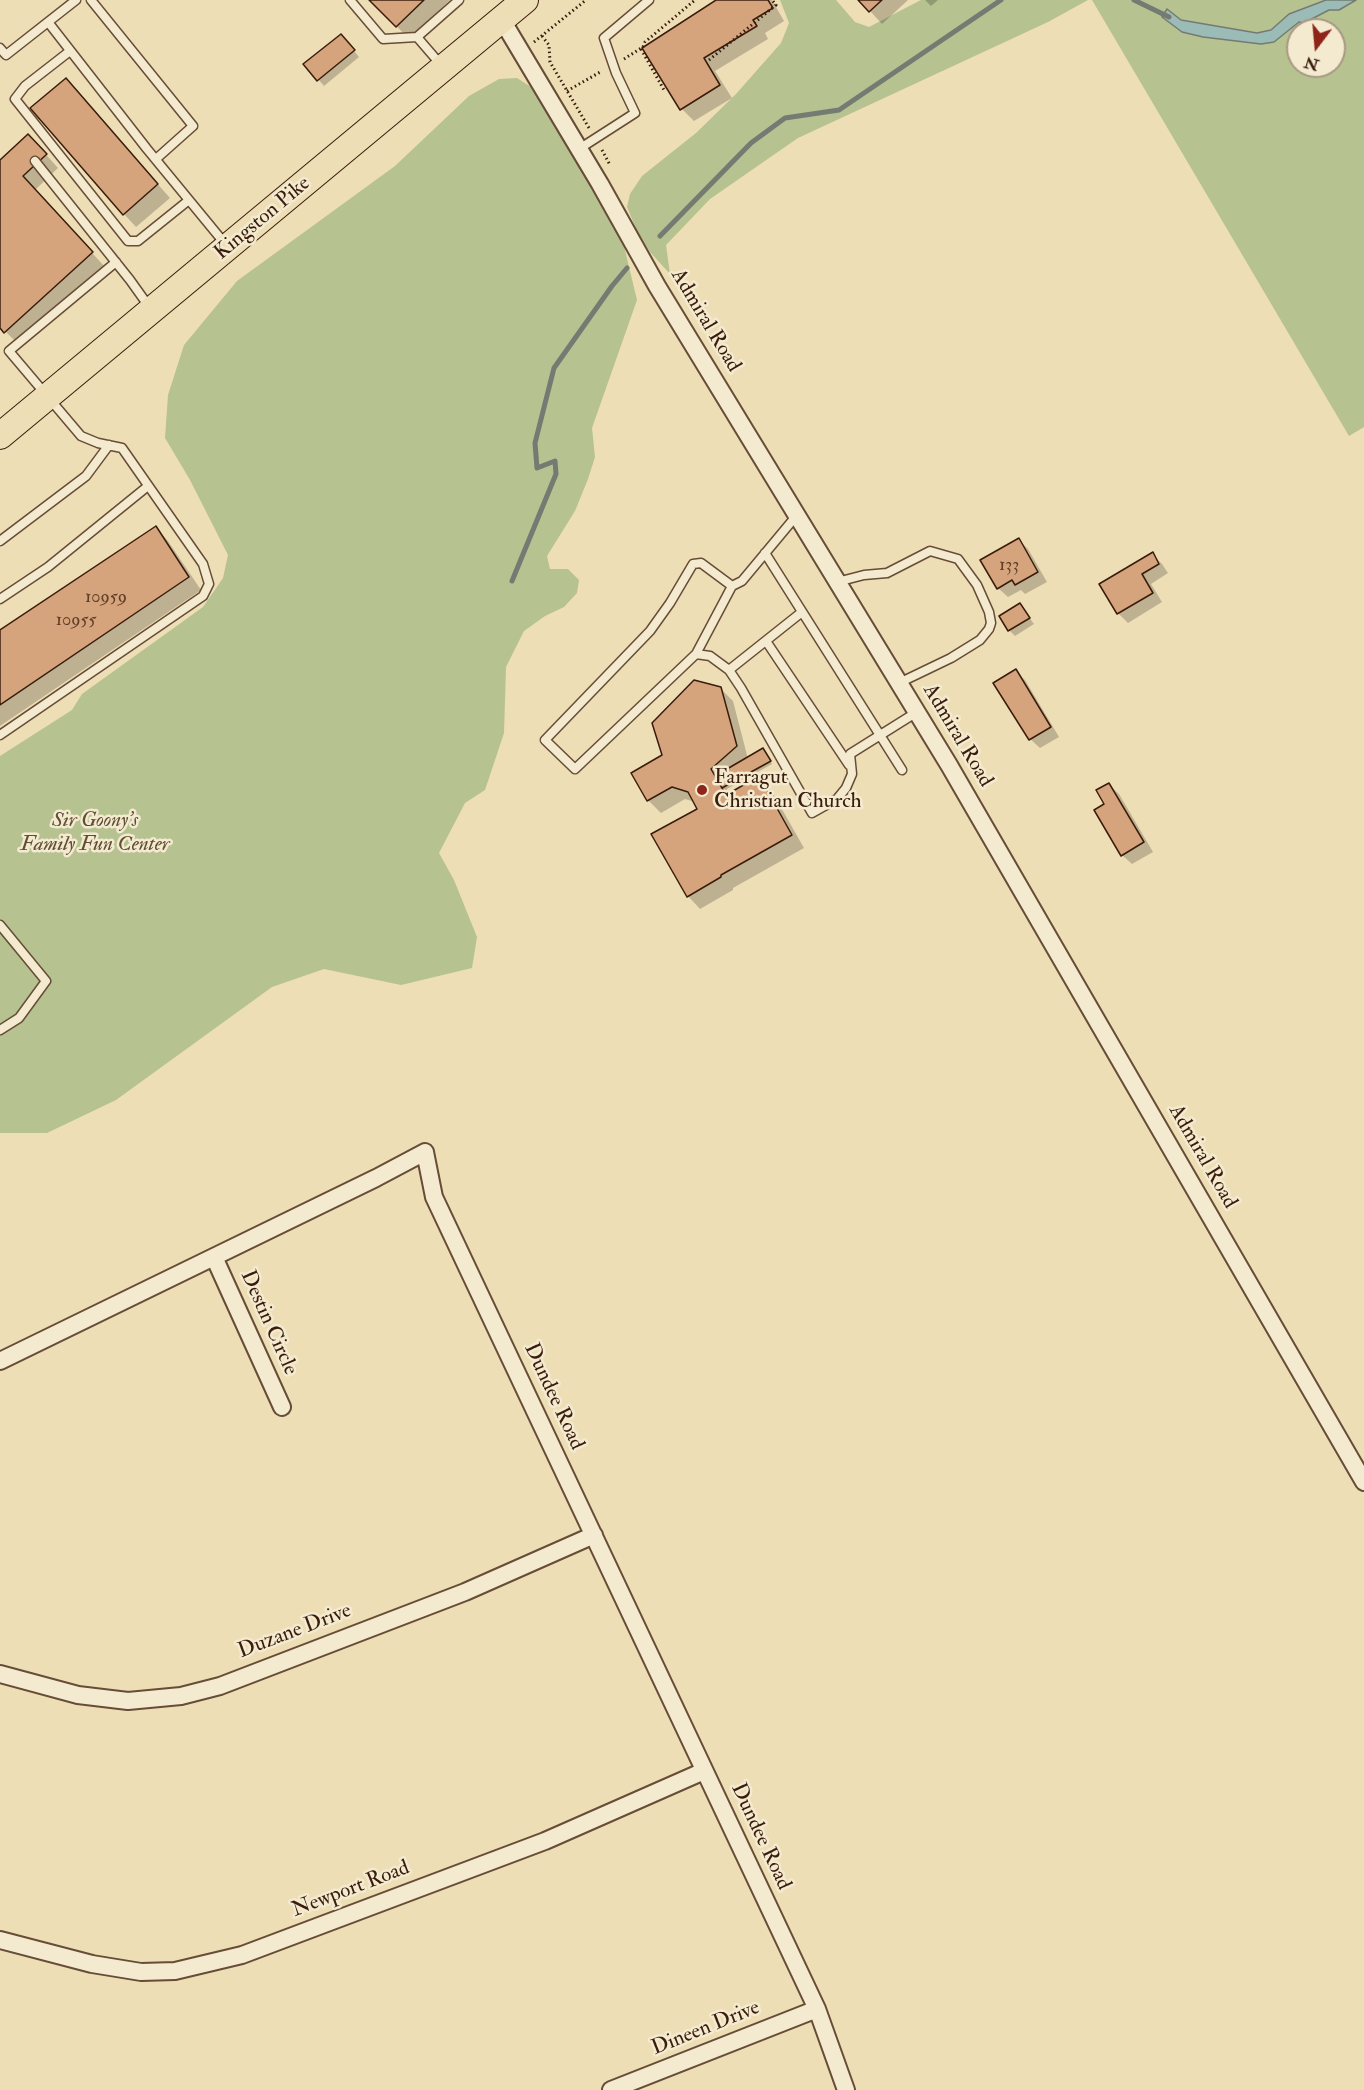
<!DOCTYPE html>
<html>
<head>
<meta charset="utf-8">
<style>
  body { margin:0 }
  #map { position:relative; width:1364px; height:2090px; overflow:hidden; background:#eddeb6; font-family:"IM FELL Double Pica",serif }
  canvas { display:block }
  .north { position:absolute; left:1286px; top:18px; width:60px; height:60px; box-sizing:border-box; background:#f3ead0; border:2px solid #a99882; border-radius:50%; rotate:196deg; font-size:16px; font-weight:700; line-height:24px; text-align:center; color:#3a1c0c }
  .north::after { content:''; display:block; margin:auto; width:21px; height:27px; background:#8f2418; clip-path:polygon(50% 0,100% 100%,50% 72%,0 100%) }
</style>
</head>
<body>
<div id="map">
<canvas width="1364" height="2090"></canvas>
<div class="north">N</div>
</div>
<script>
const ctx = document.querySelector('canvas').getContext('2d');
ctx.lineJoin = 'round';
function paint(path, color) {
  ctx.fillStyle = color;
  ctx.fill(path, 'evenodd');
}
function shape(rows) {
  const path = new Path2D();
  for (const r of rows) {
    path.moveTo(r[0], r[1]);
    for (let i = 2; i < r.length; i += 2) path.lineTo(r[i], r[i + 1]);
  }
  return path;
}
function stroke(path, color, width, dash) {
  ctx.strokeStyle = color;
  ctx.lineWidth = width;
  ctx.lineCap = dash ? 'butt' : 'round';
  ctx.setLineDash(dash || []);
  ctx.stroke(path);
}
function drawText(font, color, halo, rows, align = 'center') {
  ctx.font = font + ' "IM FELL Double Pica",serif';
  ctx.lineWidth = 5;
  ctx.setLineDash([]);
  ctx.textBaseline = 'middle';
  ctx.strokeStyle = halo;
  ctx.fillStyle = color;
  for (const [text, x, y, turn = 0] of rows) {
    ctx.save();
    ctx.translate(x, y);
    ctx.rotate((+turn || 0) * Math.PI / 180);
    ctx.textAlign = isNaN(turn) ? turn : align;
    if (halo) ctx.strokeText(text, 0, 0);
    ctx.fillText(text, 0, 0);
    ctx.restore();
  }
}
paint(shape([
  [780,0,836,0,855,22,869,27,921,0,1088,0,1048,22,798,138,710,199,666,245,670,274,650,252,637,231,627,207,630,194,642,176,696,133,736,94,781,43,789,23],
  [1092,0,1364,0,1364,427,1349,436],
  [1298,30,1334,30,1334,66,1298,66],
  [517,78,531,87,551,119,623,242,637,300,592,428,595,457,588,479,575,511,547,556,550,569,568,569,579,580,577,593,564,607,545,616,524,631,506,667,504,733,485,790,465,803,439,853,454,880,477,937,472,968,401,985,324,969,272,987,116,1100,47,1133,0,1133,0,756,72,710,82,694,203,607,223,578,228,555,190,480,165,438,168,395,184,345,237,281,395,166,469,96,499,79]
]), '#b6c290');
const water = shape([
  [1326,0,1356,0,1339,10,1329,10,1304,23,1299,22,1274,42,1261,44,1203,37,1182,32,1162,17,1167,9,1181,20,1257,33,1271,30,1289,14,1326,0]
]);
paint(water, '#9bbbb6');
stroke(water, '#747b72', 1.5);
paint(shape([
  [371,0,450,0,409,39],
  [719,0,772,0,784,21,765,33,768,39,715,71,732,98,694,121,682,109],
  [860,0,908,0,882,24],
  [925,0,938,0,931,6],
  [347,42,359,57,324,86,306,65],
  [66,80,170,198,136,227,124,214],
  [41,149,58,168,35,190,104,266,18,344,0,326,0,162],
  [156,528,168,541,201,590,0,726,0,632],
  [1019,540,1028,549,1047,582,1025,594,1021,590,1008,597,998,588],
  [1152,554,1162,564,1168,573,1151,584,1162,602,1128,623,1118,613,1101,585],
  [1020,605,1034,624,1015,636,1009,630],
  [1015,671,1025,680,1059,737,1040,748,1030,739],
  [720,688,733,701,748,759,766,753,772,764,727,789,730,794,758,777,771,790,804,848,733,888,733,890,700,909,688,896,699,810,695,802,685,799,661,813,648,800,633,773,664,756],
  [1109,785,1119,794,1153,852,1132,864,1122,855,1106,805]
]), '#0003');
stroke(shape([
  [1134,0,1169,17],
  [660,236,751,143,785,118,839,110,1001,0],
  [512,581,556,474,555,461,537,468,535,443,554,368,612,286,627,268]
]), '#747b72', 5);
const building = shape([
  [369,0,424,0,396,27,369,0],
  [716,0,768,0,773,8,753,20,757,26,704,58,720,85,680,110,642,48,716,0],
  [858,0,882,0,869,12,858,0],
  [341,34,355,50,317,81,303,64,341,34],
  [66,78,158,184,123,215,30,108,66,78],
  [28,134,47,154,23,176,93,252,4,333,0,328,0,160,28,134],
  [156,526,189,577,0,705,0,630,156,526],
  [1019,538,1038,572,1015,585,1012,580,997,589,980,560,1019,538],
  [1153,552,1159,564,1142,574,1153,593,1117,614,1099,584,1153,552],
  [1020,603,1030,618,1008,631,999,616,1020,603],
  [1016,669,1051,727,1029,740,993,683,1016,669],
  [694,680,721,687,737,746,711,769,726,795,759,776,792,835,721,875,721,877,687,897,651,834,697,809,688,792,672,787,647,801,631,773,662,755,652,723,694,680],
  [763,748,771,761,722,788,715,776,763,748],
  [1109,783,1144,842,1121,856,1094,810,1104,804,1096,790,1109,783]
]);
paint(building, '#d5a47c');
stroke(building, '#3a1c0c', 1.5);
const lane = shape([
  [91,0,193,126,156,159],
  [350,0,383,39,417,37,459,0],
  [48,22,147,149,226,245],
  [417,37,442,66],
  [0,48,6,55,76,0],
  [70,51,25,86,15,99,128,241,138,241,189,200],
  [579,149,635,113,616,73,604,38,649,0],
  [35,161,130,280,150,308],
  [797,515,742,581,732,586,701,563,693,564,670,603,650,631,545,740,575,769,696,654,710,656,729,670,741,688,812,813,837,799,846,788,852,774,850,754,917,712],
  [0,541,86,476,109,445],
  [765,553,902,770],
  [837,582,864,575,887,573,930,551,958,559,977,585,989,612,991,623,989,629,980,640,951,658,899,683],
  [0,599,48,567,148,486],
  [766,641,849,765],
  [696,654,732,586],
  [729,670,802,612],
  [0,735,203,596,209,584,203,564,122,448,98,443,81,436,9,351,116,262],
  [0,925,46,981,19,1018,0,1030]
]);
const street = shape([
  [502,20,600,184,657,286,949,765,1364,1482],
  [214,1257,282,1407],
  [0,1361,376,1178,425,1152,434,1197,817,2009,846,2090],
  [0,1674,78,1695,128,1701,181,1696,220,1686,465,1592,594,1535],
  [0,1940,92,1964,141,1972,175,1971,242,1955,545,1841,704,1771],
  [611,2090,817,2009]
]);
const primary = shape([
  [0,436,525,0]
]);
stroke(lane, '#674c36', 11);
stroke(street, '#674c36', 20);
stroke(primary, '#3a1c0c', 28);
stroke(shape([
  [542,36,549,45,550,62,589,128],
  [534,42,586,0],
  [641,49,664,90],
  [624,59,643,47,645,42,695,0],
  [709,60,776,5,772,0],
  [567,91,602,71],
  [602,150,610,165]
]), '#3a1c0c', 3, [1.5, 3]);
stroke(lane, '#f3ead0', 8);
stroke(street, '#f3ead0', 16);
stroke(primary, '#eddeb6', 26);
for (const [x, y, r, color] of [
  [702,790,6,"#8f2418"]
]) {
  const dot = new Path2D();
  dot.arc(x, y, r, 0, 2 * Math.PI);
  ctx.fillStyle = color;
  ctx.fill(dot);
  stroke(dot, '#f3ead0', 2);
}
drawText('18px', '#613e28', null, [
  ["133",1009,566],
  ["10959",106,598],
  ["10955",76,621]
]);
drawText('21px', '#3a1c0c', '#f3ead0', [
  ["Kingston Pike",263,219,-40],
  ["Admiral Road",705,321,59],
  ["Admiral Road",957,736,59],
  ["Admiral Road",1202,1157,60],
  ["Destin Circle",268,1323,66],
  ["Dundee Road",553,1397,65],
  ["Duzane Drive",295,1632,-21],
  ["Dundee Road",760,1837,65],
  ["Newport Road",351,1890,-21],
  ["Dineen Drive",706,2029,-22]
]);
drawText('21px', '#3a1c0c', '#f3ead0', [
  ["Farragut",714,778],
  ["Christian Church",714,802]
], 'left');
drawText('italic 21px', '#5f4e34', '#f3ead0', [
  ["Sir Goony's",95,821],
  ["Family Fun Center",95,845]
]);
</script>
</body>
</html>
